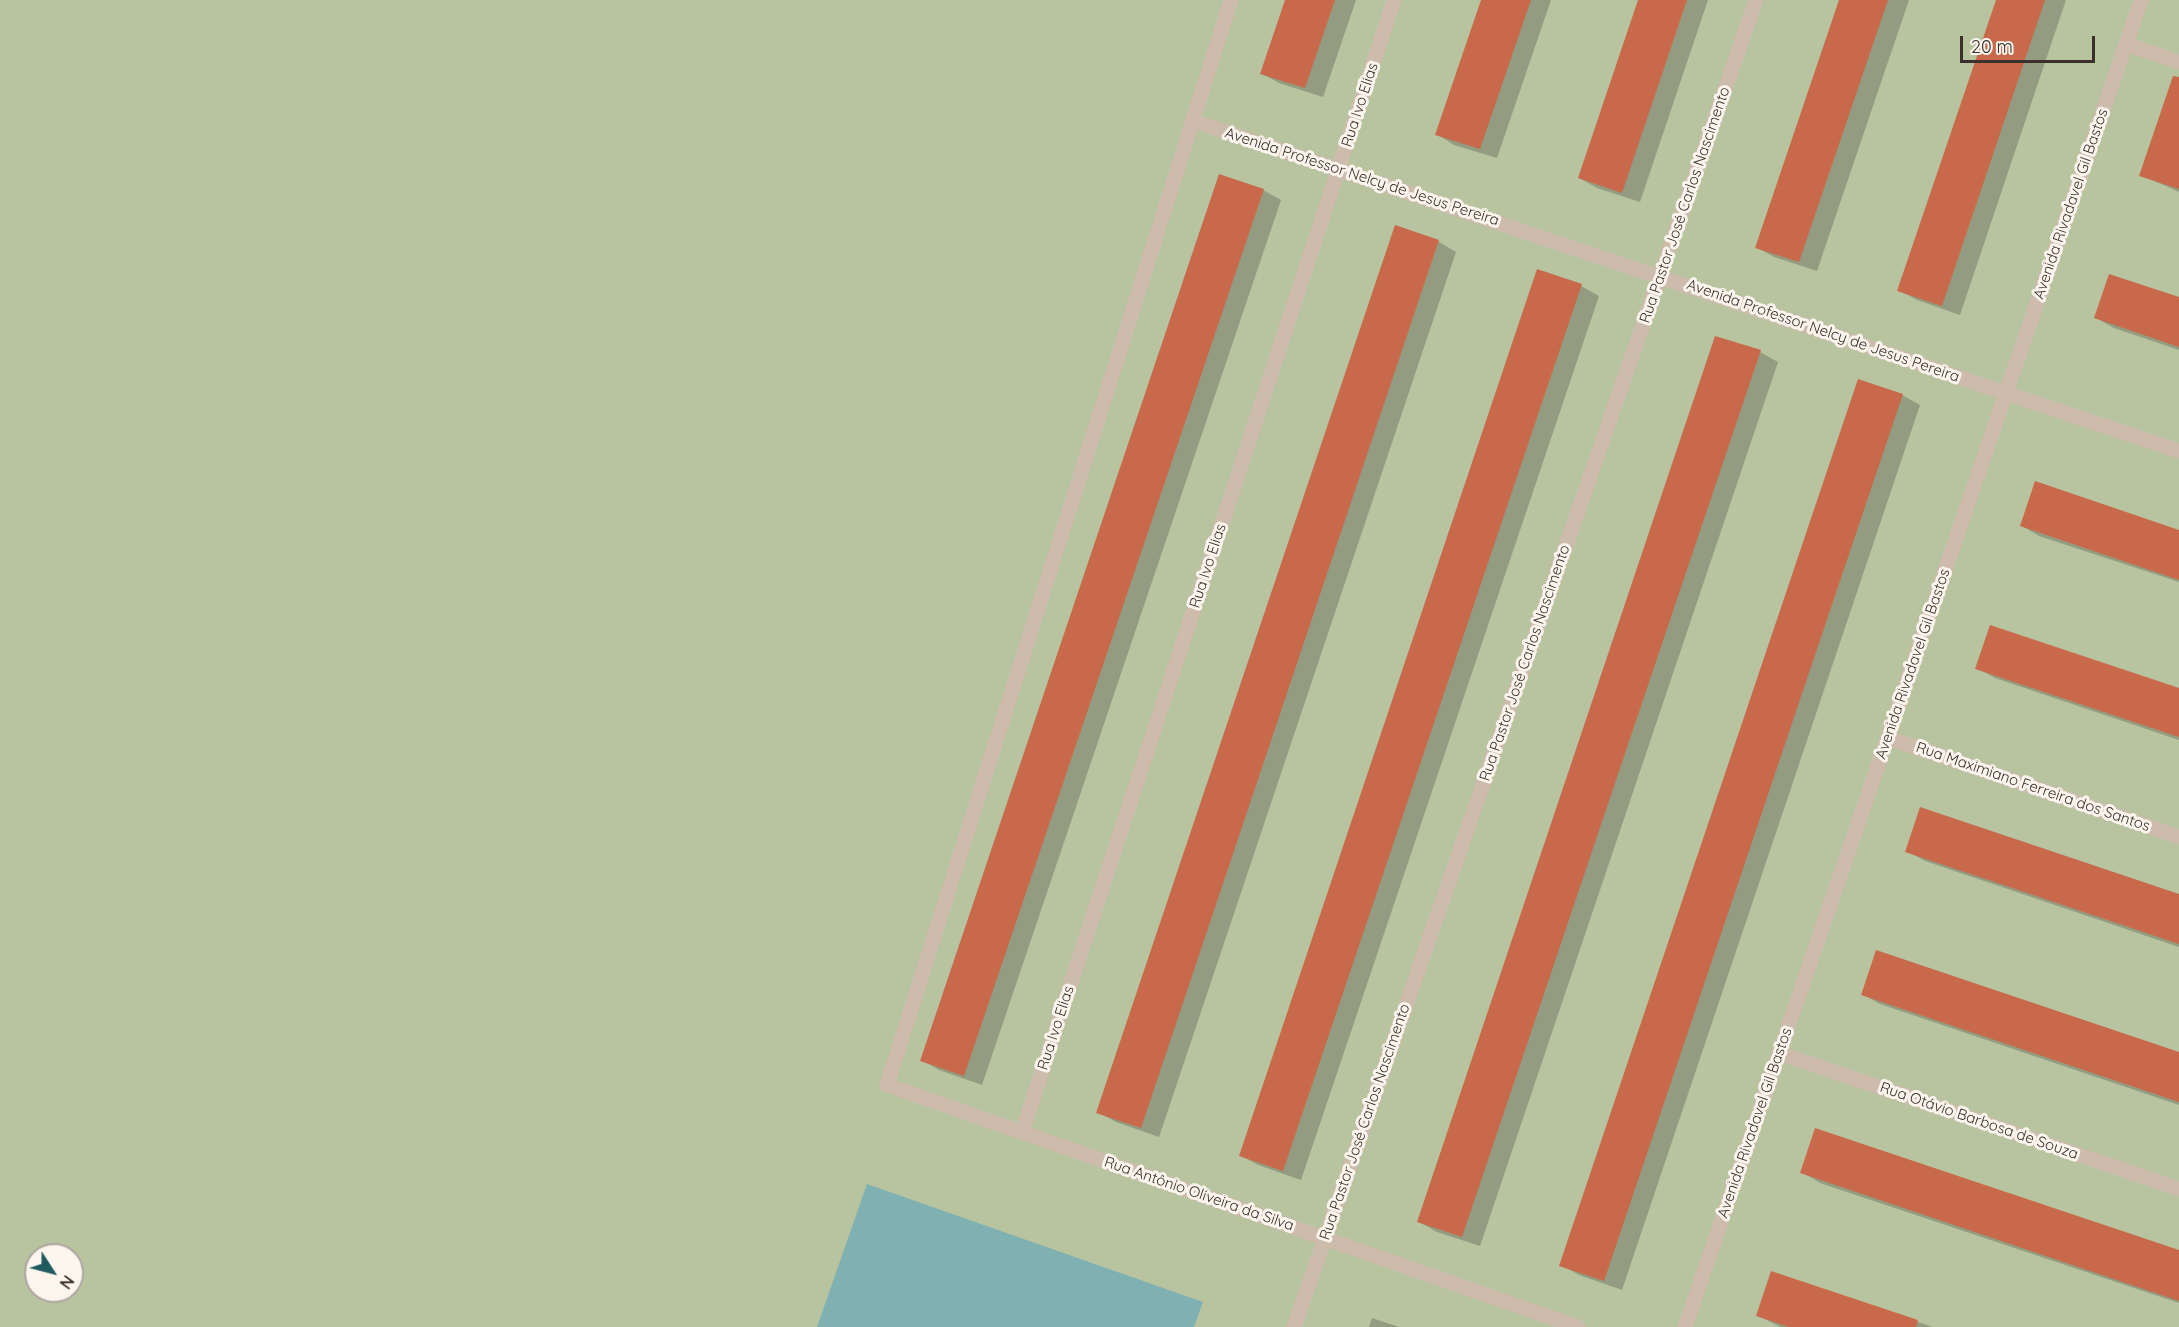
<!DOCTYPE html>
<html>
<head>
<meta charset="utf-8">
<style>
  body { margin:0 }
  #map { position:relative; width:2179px; height:1327px; overflow:hidden; background:#f4ebe1; font-family:Quicksand,sans-serif }
  canvas { display:block }
  .north { position:absolute; left:24px; top:1243px; width:60px; height:60px; box-sizing:border-box; background:#fbf5ee; border:2px solid #aea6a0; border-radius:50%; rotate:126deg; font-size:16px; font-weight:700; line-height:24px; text-align:center; color:#3b302b }
  .north::after { content:''; display:block; margin:auto; width:21px; height:27px; background:#1f5a5e; clip-path:polygon(50% 0,100% 100%,50% 72%,0 100%) }
  .scale { position:absolute; left:1960px; top:36px; width:135px; height:27px; box-sizing:border-box; border:3px solid #3b302b; border-top:0; padding-left:8px; font-size:18px; line-height:21px; white-space:nowrap; color:#3b302b; -webkit-text-stroke:4px #fbf5ee; paint-order:stroke }
</style>
</head>
<body>
<div id="map">
<canvas width="2179" height="1327"></canvas>
<div class="north">N</div>
<div class="scale">20 m</div>
</div>
<script>
const ctx = document.querySelector('canvas').getContext('2d');
ctx.lineJoin = 'round';
function paint(path, color) {
  ctx.fillStyle = color;
  ctx.fill(path, 'evenodd');
}
function shape(rows) {
  const path = new Path2D();
  for (const r of rows) {
    path.moveTo(r[0], r[1]);
    for (let i = 2; i < r.length; i += 2) path.lineTo(r[i], r[i + 1]);
  }
  return path;
}
function stroke(path, color, width, dash) {
  ctx.strokeStyle = color;
  ctx.lineWidth = width;
  ctx.lineCap = dash ? 'butt' : 'round';
  ctx.setLineDash(dash || []);
  ctx.stroke(path);
}
function drawText(font, color, halo, rows, align = 'center') {
  ctx.font = font + ' Quicksand,sans-serif';
  ctx.lineWidth = 6;
  ctx.setLineDash([]);
  ctx.textBaseline = 'middle';
  ctx.strokeStyle = halo;
  ctx.fillStyle = color;
  for (const [text, x, y, turn = 0] of rows) {
    ctx.save();
    ctx.translate(x, y);
    ctx.rotate((+turn || 0) * Math.PI / 180);
    ctx.textAlign = isNaN(turn) ? turn : align;
    if (halo) ctx.strokeText(text, 0, 0);
    ctx.fillText(text, 0, 0);
    ctx.restore();
  }
}
paint(shape([
  [0,0,2179,0,2179,1327,0,1327],
  [36,1255,72,1255,72,1291,36,1291]
]), '#b8c4a0');
paint(shape([
  [867,1184,1203,1302,1194,1327,817,1327]
]), '#7fb0b2');
paint(shape([
  [1286,0,1356,0,1323,97,1279,83,1261,73],
  [1482,0,1551,0,1497,158,1454,145,1437,134],
  [1639,0,1708,0,1640,202,1597,188,1579,178],
  [1840,0,1909,0,1817,271,1774,257,1756,247],
  [1997,0,2066,0,1960,315,1917,300,1899,290],
  [2179,141,2179,192,2141,175],
  [1263,190,1281,200,982,1085,939,1070,922,1060],
  [1396,227,1439,242,1456,252,1159,1137,1116,1122,1098,1112],
  [1581,286,1599,296,1301,1180,1258,1165,1240,1155],
  [2179,299,2179,350,2114,328,2096,318],
  [1760,352,1778,362,1480,1246,1437,1232,1419,1222],
  [1902,395,1920,405,1622,1290,1579,1275,1561,1265],
  [2022,526,2179,531,2179,582,2039,536],
  [1977,668,2179,689,2179,740,1995,678],
  [1907,851,2179,896,2179,947,1925,861],
  [1862,994,2179,1053,2179,1105,1880,1004],
  [1802,1172,2179,1252,2179,1303,1820,1183],
  [1772,1273,1933,1327,1780,1327,1757,1315],
  [1372,1318,1399,1327,1369,1327]
]), '#0003');
paint(shape([
  [1285,0,1335,0,1305,88,1260,74],
  [1481,0,1531,0,1480,149,1435,135],
  [1638,0,1687,0,1622,193,1578,178],
  [1839,0,1888,0,1799,262,1755,248],
  [1996,0,2045,0,1942,306,1897,291],
  [2173,76,2179,77,2179,189,2139,176],
  [1219,174,1264,189,964,1076,920,1061],
  [1395,225,1439,240,1141,1128,1096,1113],
  [1537,269,1582,284,1283,1171,1239,1156],
  [2109,274,2179,297,2179,347,2094,318],
  [1715,336,1761,350,1462,1237,1417,1222],
  [1858,379,1903,394,1604,1281,1559,1266],
  [2035,481,2179,530,2179,580,2020,526],
  [1990,625,2179,688,2179,737,1975,669],
  [1920,807,2179,894,2179,944,1905,852],
  [1876,950,2179,1052,2179,1102,1861,995],
  [1815,1128,2179,1250,2179,1301,1800,1173],
  [1771,1271,1918,1320,1916,1327,1789,1327,1756,1316]
]), '#c8694b');
stroke(shape([
  [1231,0,887,1085,1578,1327],
  [2126,44,2179,62],
  [1193,121,2179,451],
  [1888,738,2179,837],
  [1779,1053,2179,1189],
  [1022,1132,1394,0],
  [1294,1327,1756,0],
  [1685,1327,2141,0]
]), '#cdbbac', 15);
drawText('15px', '#3b302b', '#fbf5ee', [
  ["Rua Ivo Elias",1360,105,-72],
  ["Avenida Professor Nelcy de Jesus Pereira",1362,177,18],
  ["Avenida Rivadavel Gil Bastos",2071,204,-71],
  ["Rua Pastor José Carlos Nascimento",1685,205,-71],
  ["Avenida Professor Nelcy de Jesus Pereira",1823,331,19],
  ["Rua Ivo Elias",1208,566,-72],
  ["Rua Pastor José Carlos Nascimento",1525,663,-71],
  ["Avenida Rivadavel Gil Bastos",1913,664,-71],
  ["Rua Maximiano Ferreira dos Santos",2033,787,19],
  ["Rua Ivo Elias",1056,1028,-72],
  ["Rua Otávio Barbosa de Souza",1979,1121,19],
  ["Rua Pastor José Carlos Nascimento",1365,1122,-71],
  ["Avenida Rivadavel Gil Bastos",1755,1123,-71],
  ["Rua Antônio Oliveira da Silva",1199,1194,19]
]);
</script>
</body>
</html>
